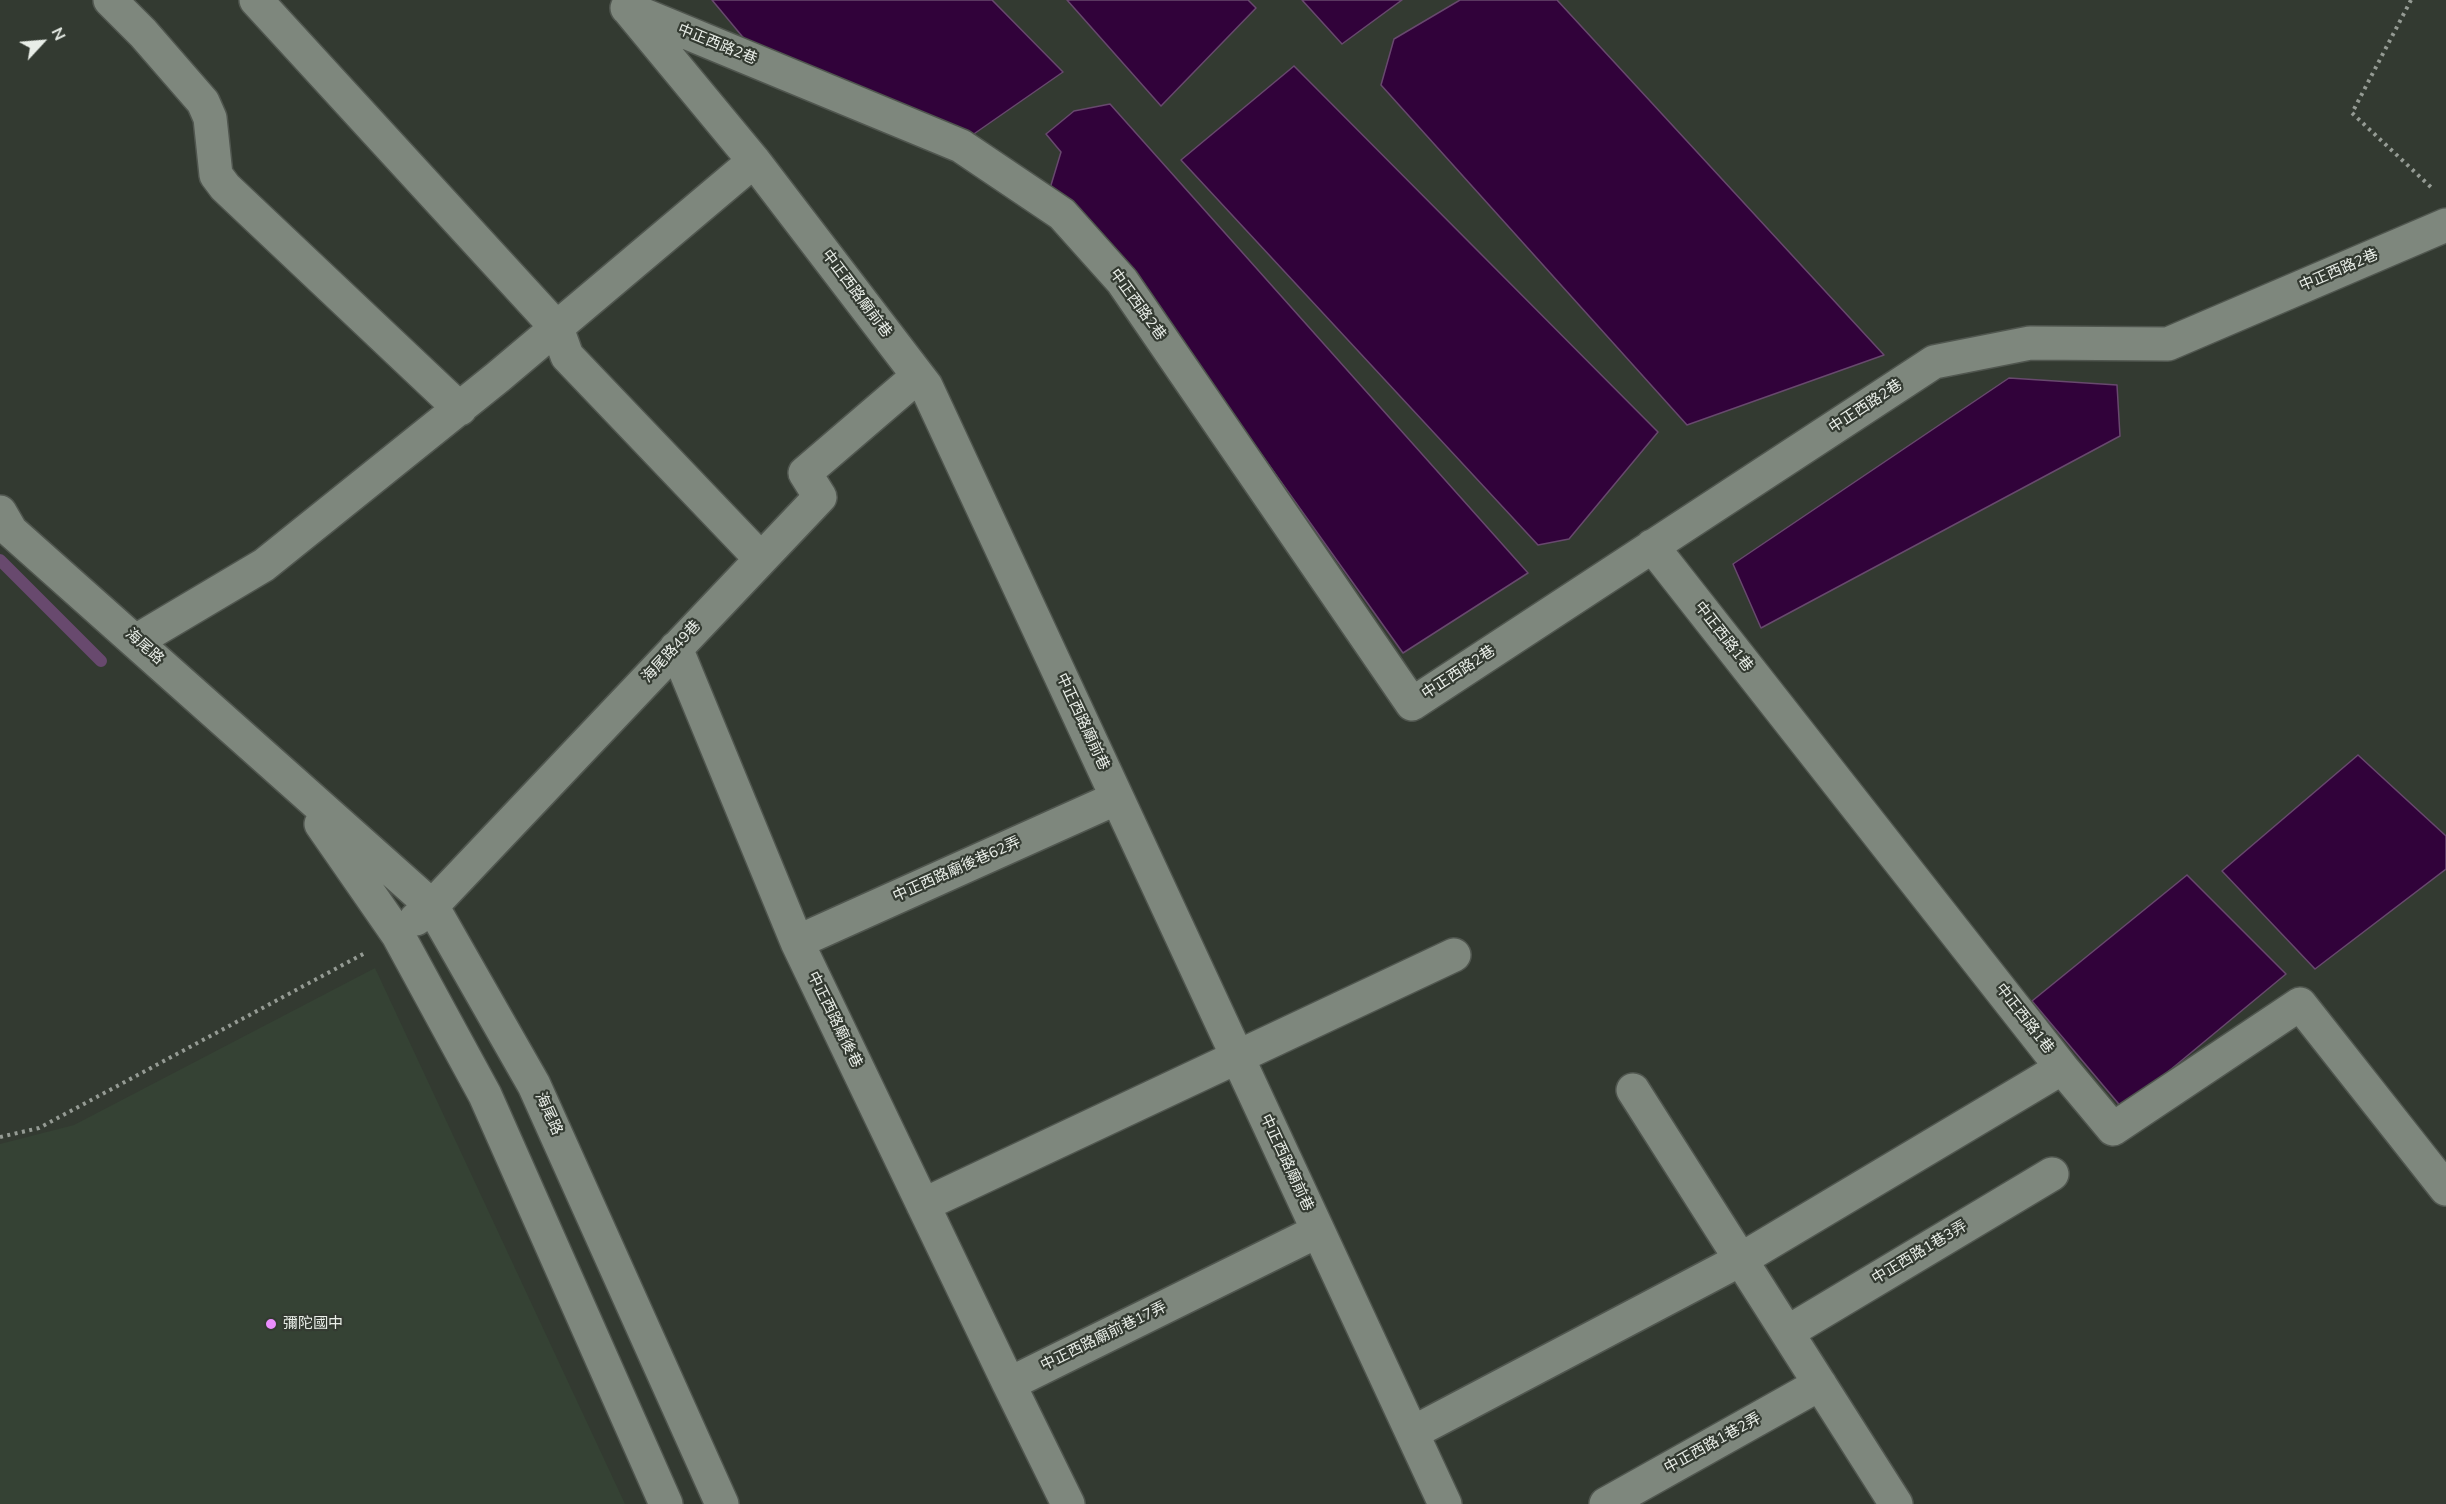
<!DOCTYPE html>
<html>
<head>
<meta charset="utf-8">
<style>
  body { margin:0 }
  #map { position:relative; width:2446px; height:1504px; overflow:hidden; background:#333a31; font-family:"Nunito Sans",sans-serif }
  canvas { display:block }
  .north { position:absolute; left:12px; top:12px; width:60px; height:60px; -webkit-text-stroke:4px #333a31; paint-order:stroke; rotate:64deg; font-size:16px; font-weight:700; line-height:24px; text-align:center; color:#e9eee8 }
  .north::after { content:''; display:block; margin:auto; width:21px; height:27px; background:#e9eee8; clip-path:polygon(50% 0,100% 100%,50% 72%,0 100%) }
</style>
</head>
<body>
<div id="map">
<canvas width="2446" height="1504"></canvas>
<div class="north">N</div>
</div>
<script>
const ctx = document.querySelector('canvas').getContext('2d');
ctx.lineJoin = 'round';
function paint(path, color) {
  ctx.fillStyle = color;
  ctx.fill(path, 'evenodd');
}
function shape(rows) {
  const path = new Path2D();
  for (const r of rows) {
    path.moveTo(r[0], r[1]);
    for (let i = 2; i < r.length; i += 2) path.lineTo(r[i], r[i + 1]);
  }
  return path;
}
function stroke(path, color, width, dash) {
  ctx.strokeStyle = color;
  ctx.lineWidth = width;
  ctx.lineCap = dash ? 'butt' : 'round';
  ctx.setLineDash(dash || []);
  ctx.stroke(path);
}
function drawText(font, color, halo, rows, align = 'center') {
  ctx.font = font + ' "Nunito Sans","Noto Sans TC",sans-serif';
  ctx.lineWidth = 4.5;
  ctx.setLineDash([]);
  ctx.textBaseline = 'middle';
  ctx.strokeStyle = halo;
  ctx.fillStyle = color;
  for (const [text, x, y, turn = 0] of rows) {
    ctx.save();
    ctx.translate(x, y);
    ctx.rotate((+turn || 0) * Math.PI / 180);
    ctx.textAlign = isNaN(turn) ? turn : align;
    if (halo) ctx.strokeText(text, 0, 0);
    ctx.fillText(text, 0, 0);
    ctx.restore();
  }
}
paint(shape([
  [375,968,625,1504,0,1504,0,1144,74,1125]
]), '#354234');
const water = shape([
  [712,0,992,0,1063,72,968,138,766,65,712,0],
  [1067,0,1248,0,1256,8,1161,106,1067,0],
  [1302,0,1402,0,1342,44,1302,0],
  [1460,0,1557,0,1884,355,1687,425,1381,85,1394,39,1460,0],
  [1294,66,1658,432,1569,539,1538,545,1181,160,1294,66],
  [1110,104,1528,573,1403,653,1162,315,1048,195,1061,152,1046,134,1074,111,1110,104],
  [2009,378,2117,385,2120,436,1761,628,1733,564,2009,378],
  [2358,755,2446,836,2446,869,2315,969,2222,871,2358,755],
  [2187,875,2286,974,2123,1109,2032,1001,2187,875]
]);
paint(water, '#31023a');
stroke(water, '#68496e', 1.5);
stroke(shape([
  [0,560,101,661]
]), '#68496e', 12);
const minor = shape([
  [110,0,143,33,203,102,210,118,216,175,225,187,460,409],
  [256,0,557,328,567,356,760,558],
  [627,8,961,146,1062,214,1122,281,1412,704,1934,362,2030,343,2168,344,2446,225],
  [629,10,754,161,926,386,1445,1504],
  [0,512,11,531,432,906,534,1085,722,1504],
  [1652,546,2062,1068,2113,1129,2300,1004,2446,1189],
  [136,641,264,565,498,377,754,161],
  [676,648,797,942,1009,1384],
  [321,824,398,935,485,1095,666,1504],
  [416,919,432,906,820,497,805,473,918,376],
  [797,942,1117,798],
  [1633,1090,1896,1504],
  [923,1205,1454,955],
  [1788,1332,2052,1174],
  [1412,1433,1740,1260,2062,1068],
  [1068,1504,1009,1384,1318,1231],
  [1606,1504,1820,1384]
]);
stroke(minor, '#50564f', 36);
stroke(shape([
  [2411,0,2352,113,2434,190],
  [0,1137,39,1128,365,953]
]), '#959b94', 4, [3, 4.5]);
stroke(minor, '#7e877d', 33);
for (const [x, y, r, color] of [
  [271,1324,6,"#ea8dfd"]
]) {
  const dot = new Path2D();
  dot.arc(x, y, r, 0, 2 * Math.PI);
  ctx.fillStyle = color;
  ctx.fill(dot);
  stroke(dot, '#333a31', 2);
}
drawText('15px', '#e9eee8', '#333a31', [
  ["中正西路2巷",717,45,22],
  ["中正西路2巷",2339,271,-23],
  ["中正西路廟前巷",856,294,53],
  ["中正西路2巷",1137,305,54],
  ["中正西路2巷",1866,407,-33],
  ["中正西路1巷",1723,637,52],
  ["海尾路",144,647,42],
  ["海尾路49巷",672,652,-47],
  ["中正西路2巷",1459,673,-33],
  ["中正西路廟前巷",1082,722,65],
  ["中正西路廟後巷62弄",957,870,-24],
  ["中正西路1巷",2024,1019,52],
  ["中正西路廟後巷",834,1020,64],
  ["海尾路",548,1114,66],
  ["中正西路廟前巷",1286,1163,65],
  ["中正西路1巷3弄",1920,1253,-31],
  ["中正西路廟前巷17弄",1104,1337,-26],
  ["中正西路1巷2弄",1713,1444,-29]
]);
drawText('15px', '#e9eee8', '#333a31', [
  ["彌陀國中",283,1324]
], 'left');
</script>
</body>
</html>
